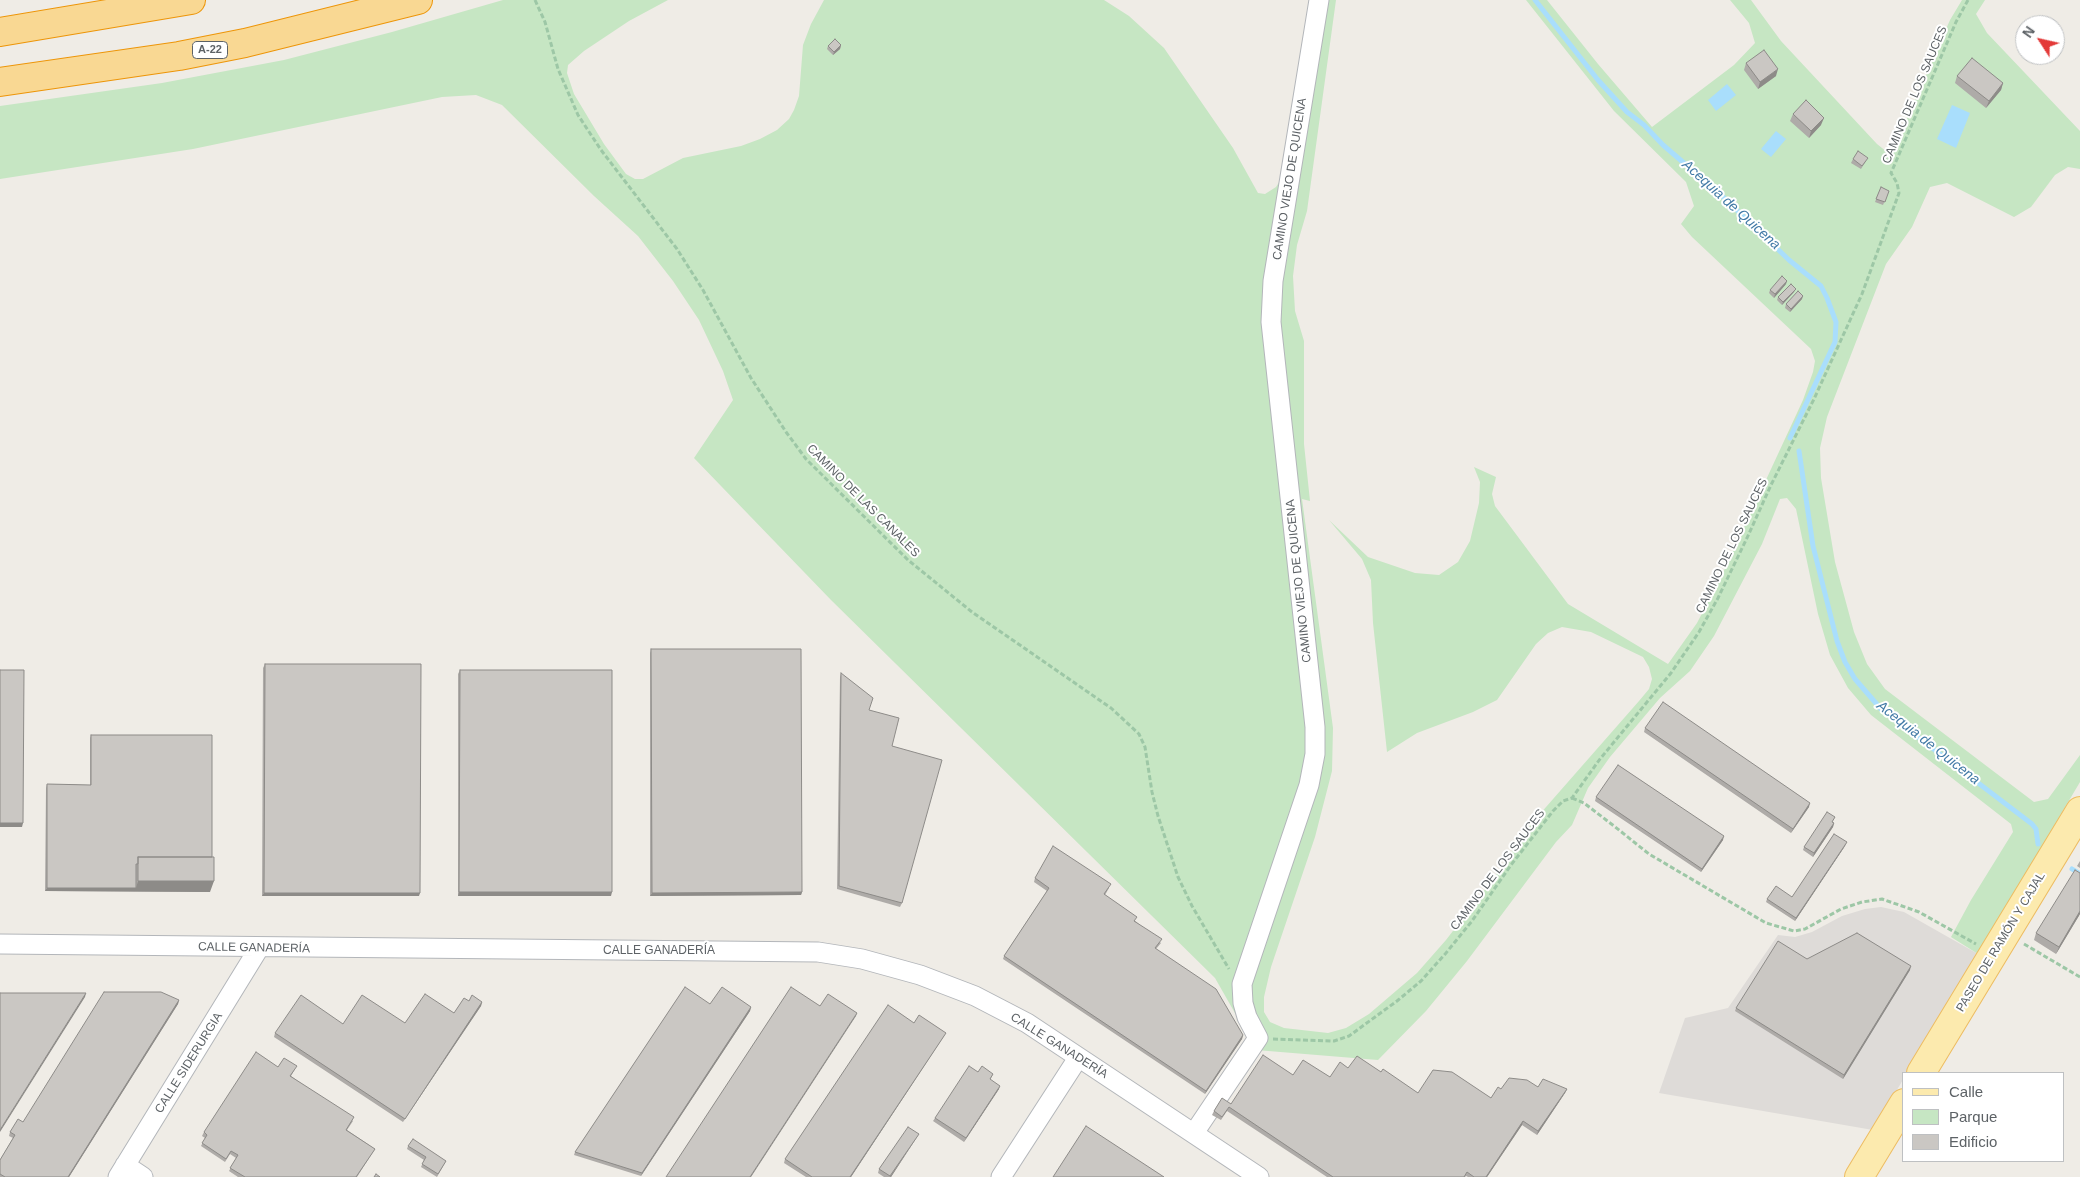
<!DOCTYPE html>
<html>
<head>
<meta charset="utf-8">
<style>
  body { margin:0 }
  #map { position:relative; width:2080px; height:1177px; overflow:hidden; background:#efece6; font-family:Helvetica,sans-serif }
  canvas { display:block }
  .legend { position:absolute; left:1902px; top:1072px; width:162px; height:90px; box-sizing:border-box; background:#fff; border:1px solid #bec0c2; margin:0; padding:6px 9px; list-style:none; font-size:15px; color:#5d6266 }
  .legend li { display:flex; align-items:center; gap:10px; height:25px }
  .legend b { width:25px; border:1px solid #bec0c2 }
  .north { position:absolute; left:2015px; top:15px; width:50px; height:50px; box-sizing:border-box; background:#fff; border:1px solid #bec0c2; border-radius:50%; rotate:305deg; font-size:14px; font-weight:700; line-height:20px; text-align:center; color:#5d6266 }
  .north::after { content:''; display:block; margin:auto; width:18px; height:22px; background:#e33938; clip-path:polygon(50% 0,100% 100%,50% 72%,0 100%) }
</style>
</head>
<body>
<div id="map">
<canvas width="2080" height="1177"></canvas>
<ul class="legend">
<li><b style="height:6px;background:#fceaae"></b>Calle</li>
<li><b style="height:14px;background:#c6e6c3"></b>Parque</li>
<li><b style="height:14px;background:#cac7c3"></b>Edificio</li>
</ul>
<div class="north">N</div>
</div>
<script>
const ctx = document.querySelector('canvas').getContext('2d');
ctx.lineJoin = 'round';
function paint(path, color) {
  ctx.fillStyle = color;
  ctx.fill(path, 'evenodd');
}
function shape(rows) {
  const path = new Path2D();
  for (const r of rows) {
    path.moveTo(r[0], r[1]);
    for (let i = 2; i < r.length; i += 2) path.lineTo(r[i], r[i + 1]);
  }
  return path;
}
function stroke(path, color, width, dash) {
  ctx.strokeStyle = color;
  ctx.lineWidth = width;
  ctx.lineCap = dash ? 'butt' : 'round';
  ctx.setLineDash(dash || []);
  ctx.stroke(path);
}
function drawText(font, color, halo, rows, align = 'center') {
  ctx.font = font + ' Helvetica,sans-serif';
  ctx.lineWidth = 4;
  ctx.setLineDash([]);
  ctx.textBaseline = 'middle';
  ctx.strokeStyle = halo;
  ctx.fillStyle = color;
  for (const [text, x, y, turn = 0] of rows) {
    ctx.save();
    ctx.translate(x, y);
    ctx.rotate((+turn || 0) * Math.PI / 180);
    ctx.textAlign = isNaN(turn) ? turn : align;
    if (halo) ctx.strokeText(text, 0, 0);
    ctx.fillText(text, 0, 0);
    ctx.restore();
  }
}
paint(shape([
  [1881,907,1904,912,1978,954,1907,1073,1904,1073,1904,1078,1873,1130,1659,1093,1685,1018,1728,1008,1778,935,1795,937,1812,932,1842,916,1865,909]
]), '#dedbd8');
paint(shape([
  [503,0,668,0,629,21,584,51,568,65,567,73,574,94,604,144,626,174,635,179,643,179,683,158,741,146,760,139,777,130,789,119,794,110,799,96,803,45,811,24,824,0,1104,0,1129,16,1164,48,1233,148,1258,193,1265,194,1276,187,1285,173,1314,0,1336,0,1307,211,1297,245,1293,276,1295,311,1304,341,1304,444,1310,501,1302,499,1333,728,1332,771,1315,837,1271,967,1264,997,1264,1012,1270,1022,1284,1028,1328,1033,1346,1028,1369,1014,1417,973,1446,940,1493,879,1532,823,1639,701,1649,689,1652,679,1649,667,1643,657,1591,632,1562,627,1548,633,1536,644,1497,700,1473,712,1417,733,1387,752,1373,623,1371,580,1362,559,1329,520,1368,557,1415,573,1439,575,1458,562,1470,541,1479,503,1480,482,1474,467,1496,477,1492,494,1495,506,1568,604,1668,664,1697,623,1721,577,1803,400,1813,372,1815,361,1811,349,1692,237,1681,224,1694,206,1686,182,1614,111,1526,0,1547,0,1598,64,1652,127,1734,65,1755,43,1749,23,1730,0,1751,0,1781,41,1877,144,1887,152,1893,150,1950,20,1962,0,1985,0,1976,14,1987,33,2080,131,2080,169,2068,167,2055,175,2031,207,2014,217,1947,183,1930,187,1912,227,1886,264,1827,417,1820,448,1821,478,1835,562,1854,632,1867,664,1885,689,2034,802,2048,799,2080,755,2080,782,1978,954,1951,937,1971,900,2013,832,2011,824,1871,715,1848,688,1830,655,1818,614,1796,509,1787,498,1780,499,1762,544,1714,636,1690,671,1660,698,1610,757,1588,788,1572,825,1556,842,1467,961,1426,1011,1378,1060,1256,1050,1215,978,831,600,694,458,733,400,723,371,699,320,673,281,638,236,594,196,502,105,476,95,442,97,193,149,0,179,0,106,162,83,284,60,392,32]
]), '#c6e6c3');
paint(shape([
  [1727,84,1736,95,1716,111,1708,100],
  [1952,105,1970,113,1956,148,1937,139],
  [1776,131,1786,139,1771,157,1761,149]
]), '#a9defc');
stroke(shape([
  [1535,0,1598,80,1627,112,1644,125,1663,145,1720,194,1789,260,1821,286,1827,298,1836,322,1835,342,1790,438],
  [1799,451,1813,546,1837,641,1845,662,1855,679,1881,709,2032,824,2036,829,2038,844],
  [2072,869,2080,874]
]), '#a9defc', 5);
const minor = shape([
  [0,944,818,952,862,959,920,975,975,996,1027,1023,1259,1177],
  [1194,1133,1258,1038,1247,1017,1243,1003,1242,984,1309,785,1315,754,1315,727,1271,322,1273,281,1319,0],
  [125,1165,143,1177],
  [118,1177,259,948],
  [1001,1177,1078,1058]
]);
const primary = shape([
  [1921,1073,2080,811],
  [1859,1177,1904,1103]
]);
const motorway = shape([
  [0,32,191,0],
  [0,82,179,56,245,43,418,0]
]);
stroke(minor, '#b3b6ba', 21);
stroke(primary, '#edbc61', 30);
stroke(motorway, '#ed9508', 30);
stroke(shape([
  [535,0,545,22,558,69,578,115,601,150,677,249,703,290,751,378,786,432,806,459,908,560,972,612,1111,708,1139,734,1145,747,1152,792,1158,816,1178,877,1192,906,1229,969],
  [1572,798,1584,803,1614,826,1649,854,1766,923,1794,931,1805,929,1841,909,1862,902,1882,899,1919,912,1976,944],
  [2024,944,2080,977],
  [1273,1039,1334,1041,1349,1036,1397,1001,1421,981,1446,953,1472,921,1511,865,1553,811,1563,801,1572,798,1600,759,1671,673,1699,632,1718,598,1747,538,1771,485,1814,399,1862,294,1899,193,1897,183,1891,173,1956,22,1968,0]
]), '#9dc7a6', 3, [5, 2.5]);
stroke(minor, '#fff', 19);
stroke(primary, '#fceaae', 28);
stroke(motorway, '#f9d893', 28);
paint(shape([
  [841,45,840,49,833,55,827,49,828,46],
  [1746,63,1776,76,1758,89,1744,70],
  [1957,76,2003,83,2001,90,1986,108,1955,83],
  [1793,114,1821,125,1809,138,1790,121],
  [1853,159,1866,161,1861,169,1851,163],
  [1881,187,1889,191,1883,205,1875,202],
  [1786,284,1774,298,1769,293,1770,290],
  [1794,292,1782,305,1777,300,1778,297],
  [1802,299,1790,312,1785,308,1786,304],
  [651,649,802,892,801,895,650,896,650,653],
  [265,664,419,896,262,896,263,668],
  [460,670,611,896,458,896,458,674],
  [841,673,869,710,892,746,902,903,900,907,837,889,840,677],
  [1645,728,1809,807,1791,833,1644,732],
  [91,735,210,892,45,891,46,788,47,784,90,785,90,738],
  [1596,797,1723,840,1701,872,1595,801],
  [1835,817,1832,822,1834,823,1833,827,1813,857,1803,850,1804,847],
  [1845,846,1795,921,1766,902,1767,899,1792,897],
  [2080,861,2080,868,2077,866],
  [1035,878,1109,888,1105,895,1161,943,1156,949,1243,1035,1242,1039,1205,1094,1003,959,1004,956,1047,891,1034,882],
  [2080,914,2056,954,2034,940,2036,933],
  [1910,970,1843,1079,1735,1011,1736,1008],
  [179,1000,178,1004,69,1177,0,1177,0,1160,13,1138,9,1136,10,1132],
  [469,1001,482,1002,481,1006,403,1122,274,1037,275,1033,343,1024,405,1023,454,1013],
  [710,1004,751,1007,750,1011,641,1176,574,1155,575,1152],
  [914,1023,944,1036,851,1177,806,1177,784,1163,785,1159],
  [278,1067,295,1069,291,1076,353,1121,347,1130,375,1149,373,1152,357,1177,238,1177,229,1171,236,1158,230,1154,225,1162,201,1146,205,1138,202,1136,204,1132],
  [1348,1068,1381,1072,1418,1093,1491,1098,1501,1089,1538,1087,1567,1089,1565,1093,1537,1135,1522,1125,1487,1177,1468,1177,1466,1176,1465,1177,1327,1177,1227,1111,1221,1120,1212,1115,1214,1111,1231,1104,1293,1075,1330,1077],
  [978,1072,993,1074,990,1080,999,1089,964,1142,933,1121,935,1118],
  [919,1134,917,1137,891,1177,884,1177,878,1173,879,1169],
  [408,1146,446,1161,437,1177,421,1167,424,1160,407,1149]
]), '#aeaba8');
paint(shape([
  [841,45,840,49,833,55,834,52],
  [1778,69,1776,76,1758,89,1760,82],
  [2003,83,2001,90,1986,108,1989,101],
  [1824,118,1821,125,1809,138,1811,131],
  [1787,281,1786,284,1774,298,1775,294],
  [1796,289,1794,292,1782,305,1783,302],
  [1803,296,1802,299,1790,312,1791,309],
  [1810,803,1809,807,1791,833,1793,829],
  [0,823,23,823,22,827,0,827],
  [1834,823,1833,827,1813,857,1814,853],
  [1724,836,1723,840,1701,872,1702,869],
  [1847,842,1845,846,1795,921,1796,918],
  [138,881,214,881,210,892,45,891,47,888,136,888],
  [459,892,612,892,611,896,458,896],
  [802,892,801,895,650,896,652,893],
  [264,893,420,893,419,896,262,896],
  [2080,911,2080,914,2056,954,2059,947],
  [1911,966,1910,970,1843,1079,1844,1075],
  [86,993,85,997,0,1132,0,1130],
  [179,1000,178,1004,69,1177,68,1177],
  [482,1002,481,1006,403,1122,405,1119],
  [751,1007,750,1011,641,1176,642,1173],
  [857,1013,856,1016,751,1177,750,1177],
  [946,1033,944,1036,851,1177,850,1177],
  [1243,1035,1242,1039,1205,1094,1206,1091],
  [1000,1086,999,1089,964,1142,966,1138],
  [1567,1089,1565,1093,1537,1135,1538,1131],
  [1523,1121,1522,1125,1487,1177,1486,1177],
  [919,1134,917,1137,891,1177,890,1177]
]), '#8d8b88');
const building = shape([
  [835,39,841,45,834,52,828,46,835,39],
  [1764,50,1778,69,1760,82,1746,63,1764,50],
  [1972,58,2003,83,1989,101,1957,76,1972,58],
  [1806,100,1824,118,1811,131,1793,114,1806,100],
  [1858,151,1868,158,1862,166,1853,159,1858,151],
  [1881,187,1889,191,1885,202,1876,199,1881,187],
  [1782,276,1787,281,1775,294,1770,290,1782,276],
  [1791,284,1796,289,1783,302,1778,297,1791,284],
  [1798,291,1803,296,1791,309,1786,304,1798,291],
  [651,649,801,649,802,892,652,893,651,649],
  [265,664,421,664,420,893,264,893,265,664],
  [0,670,24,670,23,823,0,823,0,670],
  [460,670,612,670,612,892,459,892,460,670],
  [841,673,873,698,869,710,899,718,892,746,942,760,902,903,839,886,841,673],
  [1663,702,1810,803,1793,829,1645,728,1663,702],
  [91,735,212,735,212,857,138,857,138,864,136,864,136,888,47,888,47,784,91,785,91,735],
  [1618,765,1724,836,1702,869,1596,797,1618,765],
  [1827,812,1835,817,1832,822,1834,823,1814,853,1804,847,1827,812],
  [1834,834,1847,842,1796,918,1767,899,1776,886,1792,897,1834,834],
  [1053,846,1111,884,1104,894,1137,917,1134,921,1162,939,1155,948,1216,989,1243,1035,1206,1091,1004,956,1049,888,1035,878,1053,846],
  [138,857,214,857,214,881,138,881,138,857],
  [2075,870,2080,873,2080,911,2059,947,2036,933,2075,870],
  [1857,933,1911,966,1844,1075,1736,1008,1778,941,1807,959,1857,933],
  [685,987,710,1004,722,987,751,1007,642,1173,575,1152,685,987],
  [791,987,820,1006,828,994,857,1013,750,1177,666,1177,791,987],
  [104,992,161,992,179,1000,68,1177,5,1177,0,1174,0,1160,15,1135,10,1132,18,1119,23,1122,104,992],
  [0,993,86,993,0,1130,0,993],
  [425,994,454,1013,464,998,469,1001,472,995,482,1002,405,1119,275,1033,301,995,343,1024,362,995,405,1023,425,994],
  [888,1005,914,1023,919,1015,946,1033,850,1177,812,1177,785,1159,888,1005],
  [256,1052,278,1067,284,1058,297,1066,290,1076,354,1117,346,1130,375,1149,356,1177,245,1177,230,1168,238,1155,231,1151,226,1159,202,1143,207,1135,204,1132,256,1052],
  [1263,1055,1293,1075,1303,1060,1330,1077,1340,1062,1348,1068,1357,1056,1381,1072,1383,1069,1418,1093,1433,1070,1452,1072,1491,1098,1498,1087,1501,1089,1509,1078,1527,1080,1538,1087,1543,1079,1567,1089,1538,1131,1523,1121,1486,1177,1474,1177,1467,1172,1464,1177,1333,1177,1229,1107,1222,1117,1214,1111,1222,1098,1231,1104,1263,1055],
  [969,1066,978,1072,982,1066,993,1074,990,1079,1000,1086,966,1138,935,1118,969,1066],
  [1086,1126,1164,1177,1053,1177,1086,1126],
  [908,1127,919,1134,890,1176,879,1169,908,1127],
  [413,1139,446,1161,438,1174,422,1164,426,1157,408,1146,413,1139],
  [376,1174,380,1177,374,1177,376,1174]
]);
paint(building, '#cac7c3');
stroke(building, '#8d8b88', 1);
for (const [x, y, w] of [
  [210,50,35]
]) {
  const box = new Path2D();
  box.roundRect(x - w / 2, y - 8.5, w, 17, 4);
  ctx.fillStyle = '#fff';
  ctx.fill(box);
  stroke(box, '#5d6266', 1);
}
drawText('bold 11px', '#5d6266', null, [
  ["A-22",210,50]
]);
drawText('12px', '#5d6266', '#fff', [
  ["CAMINO DE LOS SAUCES",1915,95,-67],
  ["CAMINO VIEJO DE QUICENA",1290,179,-81],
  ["CAMINO DE LAS CANALES",863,501,45],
  ["CAMINO DE LOS SAUCES",1732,546,-64],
  ["CAMINO VIEJO DE QUICENA",1299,581,-96],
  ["CAMINO DE LOS SAUCES",1498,870,-53],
  ["PASEO DE RAMÓN Y CAJAL",2001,942,-59],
  ["CALLE GANADERÍA",254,948,1],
  ["CALLE GANADERÍA",659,951],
  ["CALLE GANADERÍA",1059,1046,32],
  ["CALLE SIDERURGIA",189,1063,-58]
]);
drawText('italic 14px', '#427aa6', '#fff', [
  ["Acequia de Quicena",1731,205,42],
  ["Acequia de Quicena",1928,743,38]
]);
</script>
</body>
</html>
